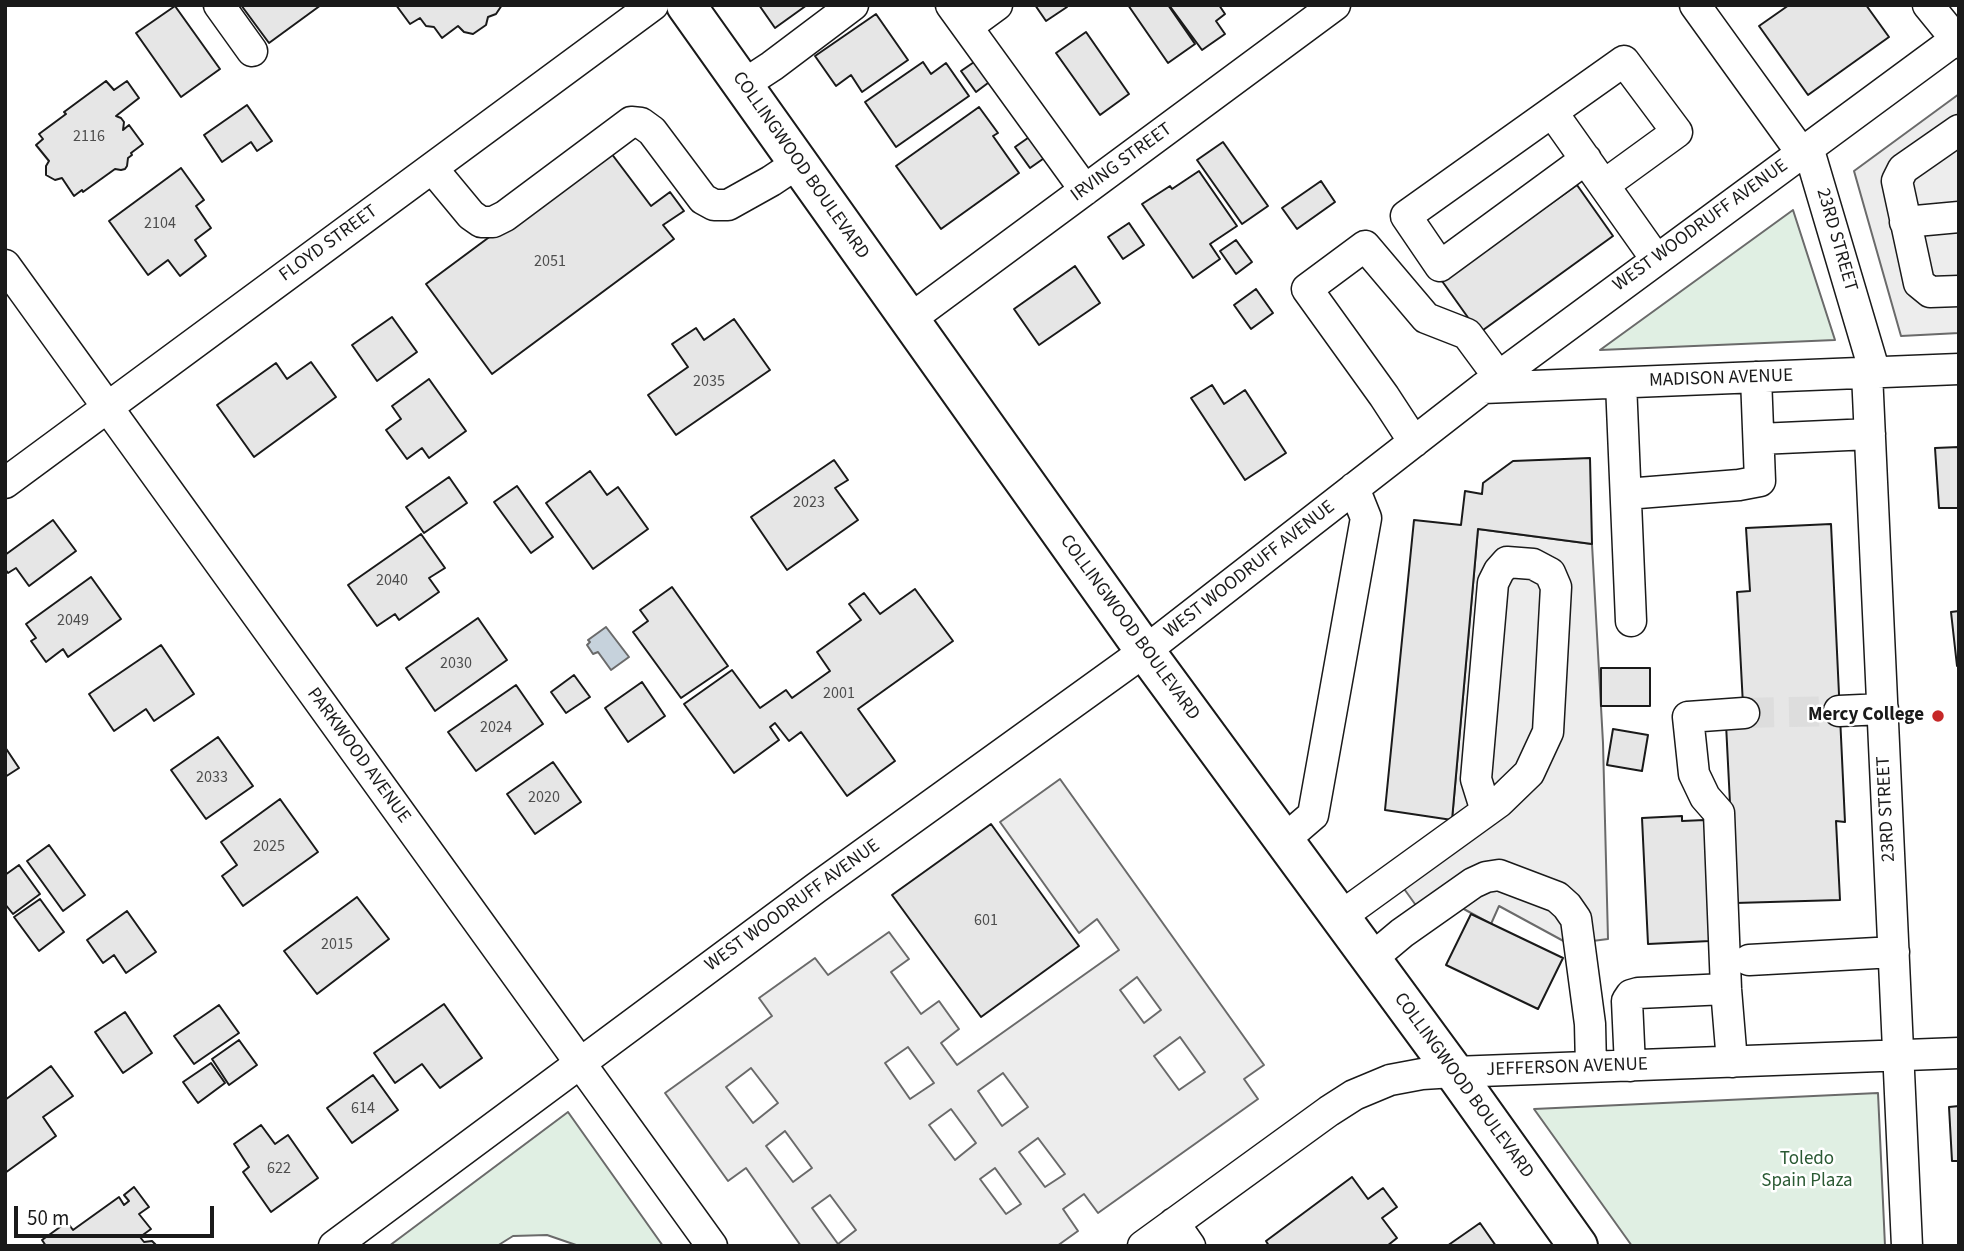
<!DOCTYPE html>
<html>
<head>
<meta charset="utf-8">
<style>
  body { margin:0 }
  #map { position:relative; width:1964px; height:1251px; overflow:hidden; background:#fff; font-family:"Source Sans 3",sans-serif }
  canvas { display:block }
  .frame { position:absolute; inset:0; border:7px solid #1a1a1a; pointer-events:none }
  .scale { position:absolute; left:14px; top:1206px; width:200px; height:32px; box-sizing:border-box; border:4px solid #1a1a1a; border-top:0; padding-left:9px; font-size:21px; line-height:24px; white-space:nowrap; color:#1a1a1a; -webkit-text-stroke:5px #fff; paint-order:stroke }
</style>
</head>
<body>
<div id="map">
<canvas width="1964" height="1251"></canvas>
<div class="frame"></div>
<div class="scale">50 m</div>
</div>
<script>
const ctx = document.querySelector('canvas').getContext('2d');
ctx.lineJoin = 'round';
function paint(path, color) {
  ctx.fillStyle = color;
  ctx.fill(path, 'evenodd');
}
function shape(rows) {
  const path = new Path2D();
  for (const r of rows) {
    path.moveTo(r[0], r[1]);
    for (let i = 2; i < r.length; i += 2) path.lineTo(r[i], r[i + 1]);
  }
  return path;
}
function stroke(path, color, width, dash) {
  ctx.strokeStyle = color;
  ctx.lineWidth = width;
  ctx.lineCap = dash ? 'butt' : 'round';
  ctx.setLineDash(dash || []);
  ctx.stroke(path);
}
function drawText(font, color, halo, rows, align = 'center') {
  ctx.font = font + ' "Source Sans 3",sans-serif';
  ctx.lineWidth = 5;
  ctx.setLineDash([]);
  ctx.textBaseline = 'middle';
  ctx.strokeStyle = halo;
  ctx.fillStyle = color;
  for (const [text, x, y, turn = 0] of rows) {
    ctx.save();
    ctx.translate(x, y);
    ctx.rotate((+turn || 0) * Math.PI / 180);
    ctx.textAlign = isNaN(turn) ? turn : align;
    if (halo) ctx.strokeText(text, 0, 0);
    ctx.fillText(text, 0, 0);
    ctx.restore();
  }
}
const green = shape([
  [1793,210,1835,340,1600,350,1793,210],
  [1878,1093,1885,1246,1632,1246,1534,1109,1878,1093],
  [568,1112,663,1246,579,1246,547,1235,513,1236,497,1246,389,1246,568,1112]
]);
paint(green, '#e0efe3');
stroke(green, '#6a6a6a', 2);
const parking = shape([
  [1959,94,1959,333,1901,336,1854,171,1959,94],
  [1478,529,1592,544,1603,743,1608,939,1569,944,1499,906,1491,924,1462,908,1433,929,1402,886,1452,820,1478,529],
  [1060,779,1264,1065,1244,1079,1258,1099,1098,1213,1084,1194,1063,1209,1078,1231,1057,1246,801,1246,746,1168,728,1181,665,1093,772,1016,759,998,815,958,828,975,889,932,909,959,891,972,921,1014,939,1001,959,1029,941,1043,957,1065,1119,950,1097,919,1079,933,1000,822,1060,779],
  [1137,977,1161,1010,1144,1023,1120,990,1137,977],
  [1180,1037,1205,1072,1179,1090,1154,1056,1180,1037],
  [908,1047,934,1083,910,1099,885,1063,908,1047],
  [751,1068,778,1103,753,1123,726,1087,751,1068],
  [1003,1073,1028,1107,1002,1126,978,1091,1003,1073],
  [951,1109,976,1143,955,1160,929,1125,951,1109],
  [785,1131,812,1168,793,1182,766,1146,785,1131],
  [1038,1138,1065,1174,1045,1187,1019,1152,1038,1138],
  [995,1168,1021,1204,1006,1214,980,1179,995,1168],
  [830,1195,856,1230,838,1244,812,1208,830,1195]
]);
paint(parking, '#ededed');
stroke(parking, '#6a6a6a', 2);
const water = shape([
  [606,627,629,657,611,670,598,652,593,654,587,645,590,642,588,640,606,627]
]);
paint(water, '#c6d2dc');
stroke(water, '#6a6a6a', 2);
const building = shape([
  [241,5,321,5,269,43,241,5],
  [396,5,502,5,496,14,488,17,486,25,473,34,464,32,458,26,442,38,434,27,426,26,420,18,410,24,396,5],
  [759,5,807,5,775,28,759,5],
  [1035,5,1066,5,1067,7,1046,21,1035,5],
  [1128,5,1168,5,1195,44,1168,63,1128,5],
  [1169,5,1219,5,1225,14,1216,21,1225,34,1202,50,1169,5],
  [1789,5,1866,5,1889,37,1808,95,1759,26,1789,5],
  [175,6,220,69,181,97,136,33,175,6],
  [876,14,908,60,862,92,851,75,836,86,815,56,876,14],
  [1086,32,1129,94,1100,115,1056,53,1086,32],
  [977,60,992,80,976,92,961,71,977,60],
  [923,62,931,74,946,63,969,96,896,147,865,102,923,62],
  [106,81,114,90,127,81,139,98,116,116,121,118,124,122,123,130,129,125,143,144,131,153,132,155,128,158,127,166,125,169,121,170,115,169,83,192,82,190,74,196,62,178,55,180,46,175,46,166,49,161,36,145,43,139,39,134,66,114,64,112,106,81],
  [247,105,272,141,257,151,251,142,222,162,204,135,247,105],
  [979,107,998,133,993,136,1019,173,941,229,896,166,979,107],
  [1035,133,1050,154,1030,168,1015,147,1035,133],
  [1223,142,1268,206,1242,224,1197,160,1223,142],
  [608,149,651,206,670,192,684,211,663,225,674,239,492,374,426,284,608,149],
  [181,168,204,200,196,206,211,228,195,240,206,256,180,276,168,260,148,275,109,221,181,168],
  [1199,171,1237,226,1210,244,1220,259,1193,278,1142,204,1170,186,1172,189,1199,171],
  [1321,181,1335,202,1297,229,1282,208,1321,181],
  [1577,185,1613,236,1479,333,1442,281,1577,185],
  [1129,223,1144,245,1123,259,1108,237,1129,223],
  [1236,240,1252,262,1236,274,1220,251,1236,240],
  [1075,266,1100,303,1039,345,1014,309,1075,266],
  [1256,289,1273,313,1251,329,1234,305,1256,289],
  [392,317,417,352,377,381,352,345,392,317],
  [734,319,770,370,676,435,648,395,688,367,672,344,696,328,704,340,734,319],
  [311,362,336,397,254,457,217,405,276,363,287,379,311,362],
  [429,379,466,431,429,458,422,448,407,459,386,430,401,419,392,406,429,379],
  [1212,385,1224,404,1245,390,1286,453,1245,480,1191,398,1212,385],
  [1959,447,1959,508,1939,508,1935,448,1959,447],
  [1590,458,1592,544,1478,529,1452,820,1385,810,1414,520,1461,525,1465,491,1482,494,1483,483,1513,461,1590,458],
  [834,460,848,480,835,488,858,520,787,570,751,517,834,460],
  [590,471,607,495,618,487,648,529,593,569,546,503,590,471],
  [449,477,467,503,424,533,406,507,449,477],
  [517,486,553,537,531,553,494,502,517,486],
  [53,520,76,551,29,586,16,568,8,573,5,569,5,555,53,520],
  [1831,524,1845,822,1836,821,1840,900,1735,903,1726,724,1744,724,1737,592,1750,591,1746,528,1831,524],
  [421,534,445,568,429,578,439,592,399,620,395,614,377,626,348,585,421,534],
  [91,577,121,619,68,657,63,649,46,662,31,641,36,638,26,624,91,577],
  [672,587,728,666,681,698,633,632,648,621,640,610,672,587],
  [915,589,953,641,858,709,895,761,847,796,801,732,789,741,775,723,770,727,779,740,734,773,684,704,732,670,760,708,786,690,792,698,830,671,817,652,861,620,849,604,864,593,880,614,915,589],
  [1959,611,1959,666,1957,666,1951,612,1959,611],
  [478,618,507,660,435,711,406,668,478,618],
  [161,645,194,694,154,721,146,709,114,731,89,694,161,645],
  [1601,668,1650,668,1650,706,1601,706,1601,668],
  [574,675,590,697,566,713,551,692,574,675],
  [642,682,665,716,628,742,605,708,642,682],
  [516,685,543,724,476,771,448,732,516,685],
  [1613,729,1648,735,1642,771,1607,765,1613,729],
  [218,737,253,786,206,819,171,770,218,737],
  [5,747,19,768,5,777,5,747],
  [553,762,581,802,535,834,507,794,553,762],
  [280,799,318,852,243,906,222,876,237,865,221,842,280,799],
  [1682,816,1682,821,1705,820,1710,941,1648,944,1642,818,1682,816],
  [991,824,1079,946,981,1017,892,895,991,824],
  [49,845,85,895,63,911,27,861,49,845],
  [19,865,40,894,13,914,5,904,5,875,19,865],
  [357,897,389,939,317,994,284,951,357,897],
  [40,899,64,932,39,951,14,917,40,899],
  [127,911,156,952,126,973,114,955,103,963,87,940,127,911],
  [1471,914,1563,958,1538,1009,1446,965,1471,914],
  [444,1004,482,1058,440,1088,422,1064,395,1083,374,1053,444,1004],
  [219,1005,239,1033,194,1064,174,1036,219,1005],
  [125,1012,152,1053,123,1073,95,1032,125,1012],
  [239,1040,257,1065,229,1085,212,1059,239,1040],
  [211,1063,225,1083,198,1103,183,1082,211,1063],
  [51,1066,73,1096,43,1117,56,1136,5,1173,5,1100,51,1066],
  [373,1075,398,1110,352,1143,327,1108,373,1075],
  [1959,1106,1959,1161,1952,1161,1949,1107,1959,1106],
  [261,1125,275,1144,288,1135,318,1178,271,1212,243,1172,249,1167,234,1144,261,1125],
  [1352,1177,1368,1199,1383,1188,1397,1207,1382,1218,1397,1238,1387,1246,1269,1246,1266,1241,1352,1177],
  [134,1187,149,1207,139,1214,151,1229,140,1237,144,1242,152,1241,157,1246,46,1246,42,1240,67,1222,73,1230,119,1197,124,1205,129,1201,124,1195,134,1187],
  [1480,1223,1496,1246,1447,1246,1480,1223]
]);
paint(building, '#e6e6e6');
stroke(building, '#1a1a1a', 2);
stroke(shape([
  [1744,713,1839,711]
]), '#ddd', 30, [30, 15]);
const minor = shape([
  [219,5,252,51],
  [951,5,1085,190],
  [1695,5,1801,152],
  [1928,5,1959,43],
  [967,27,997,5],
  [743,85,772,66,853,5],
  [1552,112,1406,216,1440,266,1586,159],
  [1959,130,1903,169,1897,181,1919,283,1930,292,1959,291],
  [1808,147,1875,373],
  [432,168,471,215,481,222,493,222,505,216,631,122,641,123,652,131,703,199,714,205,728,205,771,181,798,163],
  [1604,185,1677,132,1624,61,1552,112,1656,259],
  [1905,222,1959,217],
  [5,265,712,1246],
  [909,320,1335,5],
  [1867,373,1907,1246],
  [1621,383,1631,621],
  [1483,388,1959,369],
  [1759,439,1870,434],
  [1414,442,1384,396,1307,289,1365,246,1426,318,1467,334,1498,376],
  [5,483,653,5],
  [1626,494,1739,485,1760,481,1756,377],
  [1839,711,1883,709],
  [1284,840,1313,815,1366,518,1354,488],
  [1340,917,1499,802,1529,773,1548,732,1556,587,1550,573,1533,564,1507,562,1499,571,1493,583,1476,779,1486,811],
  [1371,959,1402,933,1473,883,1486,877,1499,875,1557,897,1567,906,1576,919,1590,1024,1591,1067],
  [1749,960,1894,952],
  [1732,1062,1726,989,1719,813,1705,797,1694,774,1688,717,1744,713],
  [1630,1066,1627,1001,1631,995,1638,993,1726,989],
  [1174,1223,1190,1246],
  [334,1246,816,888,1145,651,1483,388,1959,37],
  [1143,1246,1329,1111,1354,1095,1390,1080,1422,1074,1454,1072,1959,1053]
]);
const major = shape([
  [686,5,1145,651,1454,1072,1578,1246]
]);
stroke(minor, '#1a1a1a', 33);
stroke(major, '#1a1a1a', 42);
stroke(minor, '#fff', 30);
stroke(major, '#fff', 38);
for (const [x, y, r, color] of [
  [1938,716,7,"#c62828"]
]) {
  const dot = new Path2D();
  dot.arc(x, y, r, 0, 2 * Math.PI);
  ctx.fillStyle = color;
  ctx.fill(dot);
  stroke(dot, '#fff', 2.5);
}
drawText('16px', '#4d4d4d', null, [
  ["2116",89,137],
  ["2104",160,224],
  ["2051",550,262],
  ["2035",709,382],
  ["2023",809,503],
  ["2040",392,581],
  ["2049",73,621],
  ["2030",456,664],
  ["2001",839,694],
  ["2024",496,728],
  ["2033",212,778],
  ["2020",544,798],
  ["2025",269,847],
  ["601",986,921],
  ["2015",337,945],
  ["614",363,1109],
  ["622",279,1169]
]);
drawText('19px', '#1a1a1a', '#fff', [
  ["IRVING STREET",1122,163,-36],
  ["COLLINGWOOD BOULEVARD",800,166,55],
  ["WEST WOODRUFF AVENUE",1701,226,-36],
  ["23RD STREET",1836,240,74],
  ["FLOYD STREET",329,244,-36],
  ["MADISON AVENUE",1721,379,-2],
  ["WEST WOODRUFF AVENUE",1250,570,-38],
  ["COLLINGWOOD BOULEVARD",1129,628,54],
  ["PARKWOOD AVENUE",358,756,54],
  ["23RD STREET",1887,809,-93],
  ["WEST WOODRUFF AVENUE",793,906,-36],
  ["JEFFERSON AVENUE",1567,1068,-2],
  ["COLLINGWOOD BOULEVARD",1463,1086,54]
]);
drawText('bold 19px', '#1a1a1a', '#fff', [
  ["Mercy College",1924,716]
], 'right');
drawText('19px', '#2b5a34', '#fff', [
  ["Toledo",1807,1160],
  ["Spain Plaza",1807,1182]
]);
</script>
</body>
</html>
